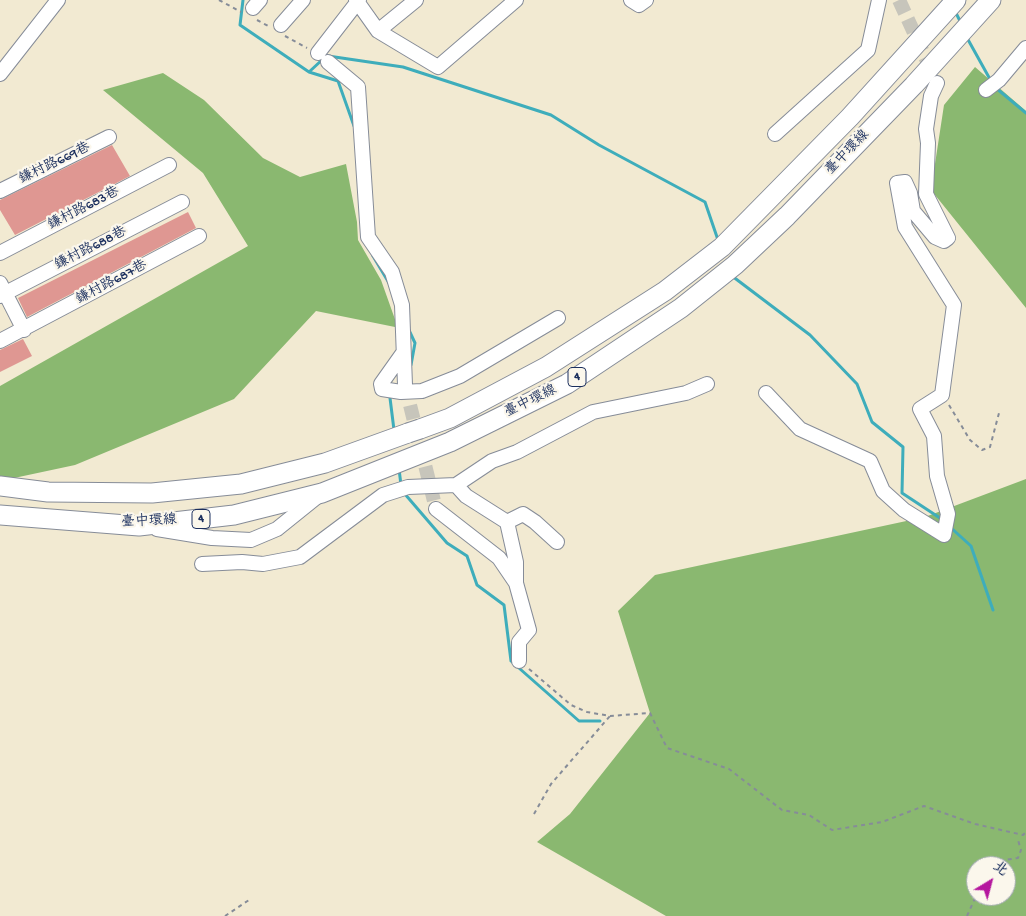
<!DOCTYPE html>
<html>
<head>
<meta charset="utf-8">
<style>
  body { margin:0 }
  #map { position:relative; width:1026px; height:916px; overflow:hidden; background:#f2ead2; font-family:"Gochi Hand","LXGW WenKai TC",sans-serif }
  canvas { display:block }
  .north { position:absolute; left:966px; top:856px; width:50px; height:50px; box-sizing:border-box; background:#fbf7ec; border:1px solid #a1a7b3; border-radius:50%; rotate:37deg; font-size:14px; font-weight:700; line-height:20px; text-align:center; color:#1b2f5e }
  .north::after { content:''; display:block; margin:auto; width:18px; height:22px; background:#b5179e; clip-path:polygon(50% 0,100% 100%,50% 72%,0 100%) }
</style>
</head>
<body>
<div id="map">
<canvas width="1026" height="916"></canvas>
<div class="north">北</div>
</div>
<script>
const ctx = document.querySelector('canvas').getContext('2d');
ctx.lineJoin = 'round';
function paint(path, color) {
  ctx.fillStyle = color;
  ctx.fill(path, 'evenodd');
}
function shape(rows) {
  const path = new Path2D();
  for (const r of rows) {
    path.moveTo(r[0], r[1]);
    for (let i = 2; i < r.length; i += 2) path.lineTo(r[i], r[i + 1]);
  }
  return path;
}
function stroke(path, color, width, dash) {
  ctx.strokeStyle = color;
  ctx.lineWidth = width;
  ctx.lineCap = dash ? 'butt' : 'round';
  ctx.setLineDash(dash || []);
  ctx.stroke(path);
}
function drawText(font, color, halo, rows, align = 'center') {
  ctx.font = font + ' "Gochi Hand","LXGW WenKai TC",sans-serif';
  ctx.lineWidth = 4.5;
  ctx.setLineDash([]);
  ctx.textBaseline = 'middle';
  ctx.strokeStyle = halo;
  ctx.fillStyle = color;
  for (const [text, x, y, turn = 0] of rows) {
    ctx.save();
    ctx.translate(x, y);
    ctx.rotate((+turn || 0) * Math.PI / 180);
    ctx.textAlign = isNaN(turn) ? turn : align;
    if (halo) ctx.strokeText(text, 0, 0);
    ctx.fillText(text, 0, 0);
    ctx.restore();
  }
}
paint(shape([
  [975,67,1026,111,1026,308,931,190,944,105],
  [163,73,204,100,263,158,300,177,346,164,357,222,358,240,381,280,397,325,395,327,316,311,234,399,75,465,0,481,0,386,248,246,203,173,103,90],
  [1026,479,1026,916,666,916,537,842,570,814,650,713,618,611,655,575,925,517],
  [976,866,1006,866,1006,896,976,896]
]), '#8ab870');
stroke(shape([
  [243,0,240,25,309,72,338,81,354,126],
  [955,11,961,23],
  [966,36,991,81],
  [328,56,403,67,551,115,599,145,705,202,718,240],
  [309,72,323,59],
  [996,88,1026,113],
  [373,256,389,283],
  [732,276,810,335,857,384,872,422,903,447,902,493,943,520],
  [408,328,415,343,411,365],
  [392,395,390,398,394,430],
  [399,469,401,485],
  [404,493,447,543,467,556,477,585,504,605,511,661,579,721,600,721],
  [949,526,971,546,993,610]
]), '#3eadbb', 3);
paint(shape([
  [112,145,130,176,15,235,0,210,0,200],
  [188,212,196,228,27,317,18,298],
  [23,339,32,356,0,372,0,350]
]), '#df9792');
stroke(shape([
  [899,0,933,74],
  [405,385,436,509]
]), '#c7c5bb', 14, [14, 7]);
const minor = shape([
  [356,0,378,31,438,67,516,0],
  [631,0,639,5,646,0],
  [253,8,260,0],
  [281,25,303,0],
  [378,31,416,0],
  [318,53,359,0],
  [328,62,358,87,368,237,392,272,402,305,405,385],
  [0,74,58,0],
  [986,90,999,80,1026,48],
  [775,134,868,50,879,0],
  [0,191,109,137],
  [0,253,169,165],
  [0,283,24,330],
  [0,296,182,202],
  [0,341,199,236],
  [403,353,381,384,382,389,401,392,422,391,460,376,558,318],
  [766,393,800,429,870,461,883,491,904,510,944,535,948,514,937,476,934,436,920,409,942,395,954,305,905,227,897,183,905,182,910,193,913,211,935,237,944,241,948,238,926,194,928,143,926,129,931,96,937,83],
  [456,485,466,496,507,522,516,562,516,583],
  [436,509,499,558,516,583,529,630,519,642,519,661],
  [507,522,523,514,535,522,557,542],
  [157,529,212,538,251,540,277,529,318,496],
  [202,564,242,562,263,564,300,557,383,495,408,487,456,485,492,461,517,452,593,412,686,393,707,384]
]);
const highway = shape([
  [420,429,450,418,546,367,665,291,722,247,850,117,956,0],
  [0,486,48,492,152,493,241,484,325,463,408,433],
  [0,515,139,526,234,515,322,493,450,442,567,384,681,308,735,265,787,216,914,85,991,0]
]);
stroke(minor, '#868c98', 16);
stroke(highway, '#868c98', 21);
stroke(shape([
  [219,0,241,12],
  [257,20,270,27],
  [285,36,307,48],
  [949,405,970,440,982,450,990,447,999,413],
  [529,669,571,705,587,712,610,716,650,713,667,748,729,769,782,810,809,815,832,830,882,822,924,806,975,824,1023,835,1026,832],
  [534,814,551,784,610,716],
  [985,866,992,862,1018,858,1021,850,1018,840],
  [225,916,249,900],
  [967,916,976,896]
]), '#868c98', 2, [4, 4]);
stroke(minor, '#fff', 14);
stroke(highway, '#fff', 19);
const highwayBridge = shape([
  [408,433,420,429]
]);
stroke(highwayBridge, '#868c98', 21, []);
stroke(highwayBridge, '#fff', 19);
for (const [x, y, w] of [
  [577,377,18],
  [201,519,18]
]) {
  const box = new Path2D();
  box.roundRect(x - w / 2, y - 9.5, w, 19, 4);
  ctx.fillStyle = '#fbf7ec';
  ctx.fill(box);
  stroke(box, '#1b2f5e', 1);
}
drawText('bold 12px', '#1b2f5e', null, [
  ["4",577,377],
  ["4",201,519]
]);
drawText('14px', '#1b2f5e', '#fbf7ec', [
  ["臺中環線",848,153,-46],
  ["鎌村路669巷",55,164,-26],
  ["鎌村路683巷",84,209,-27],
  ["鎌村路688巷",91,249,-27],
  ["鎌村路687巷",112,283,-28],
  ["臺中環線",531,402,-26],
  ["臺中環線",149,522,-3]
]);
</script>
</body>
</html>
